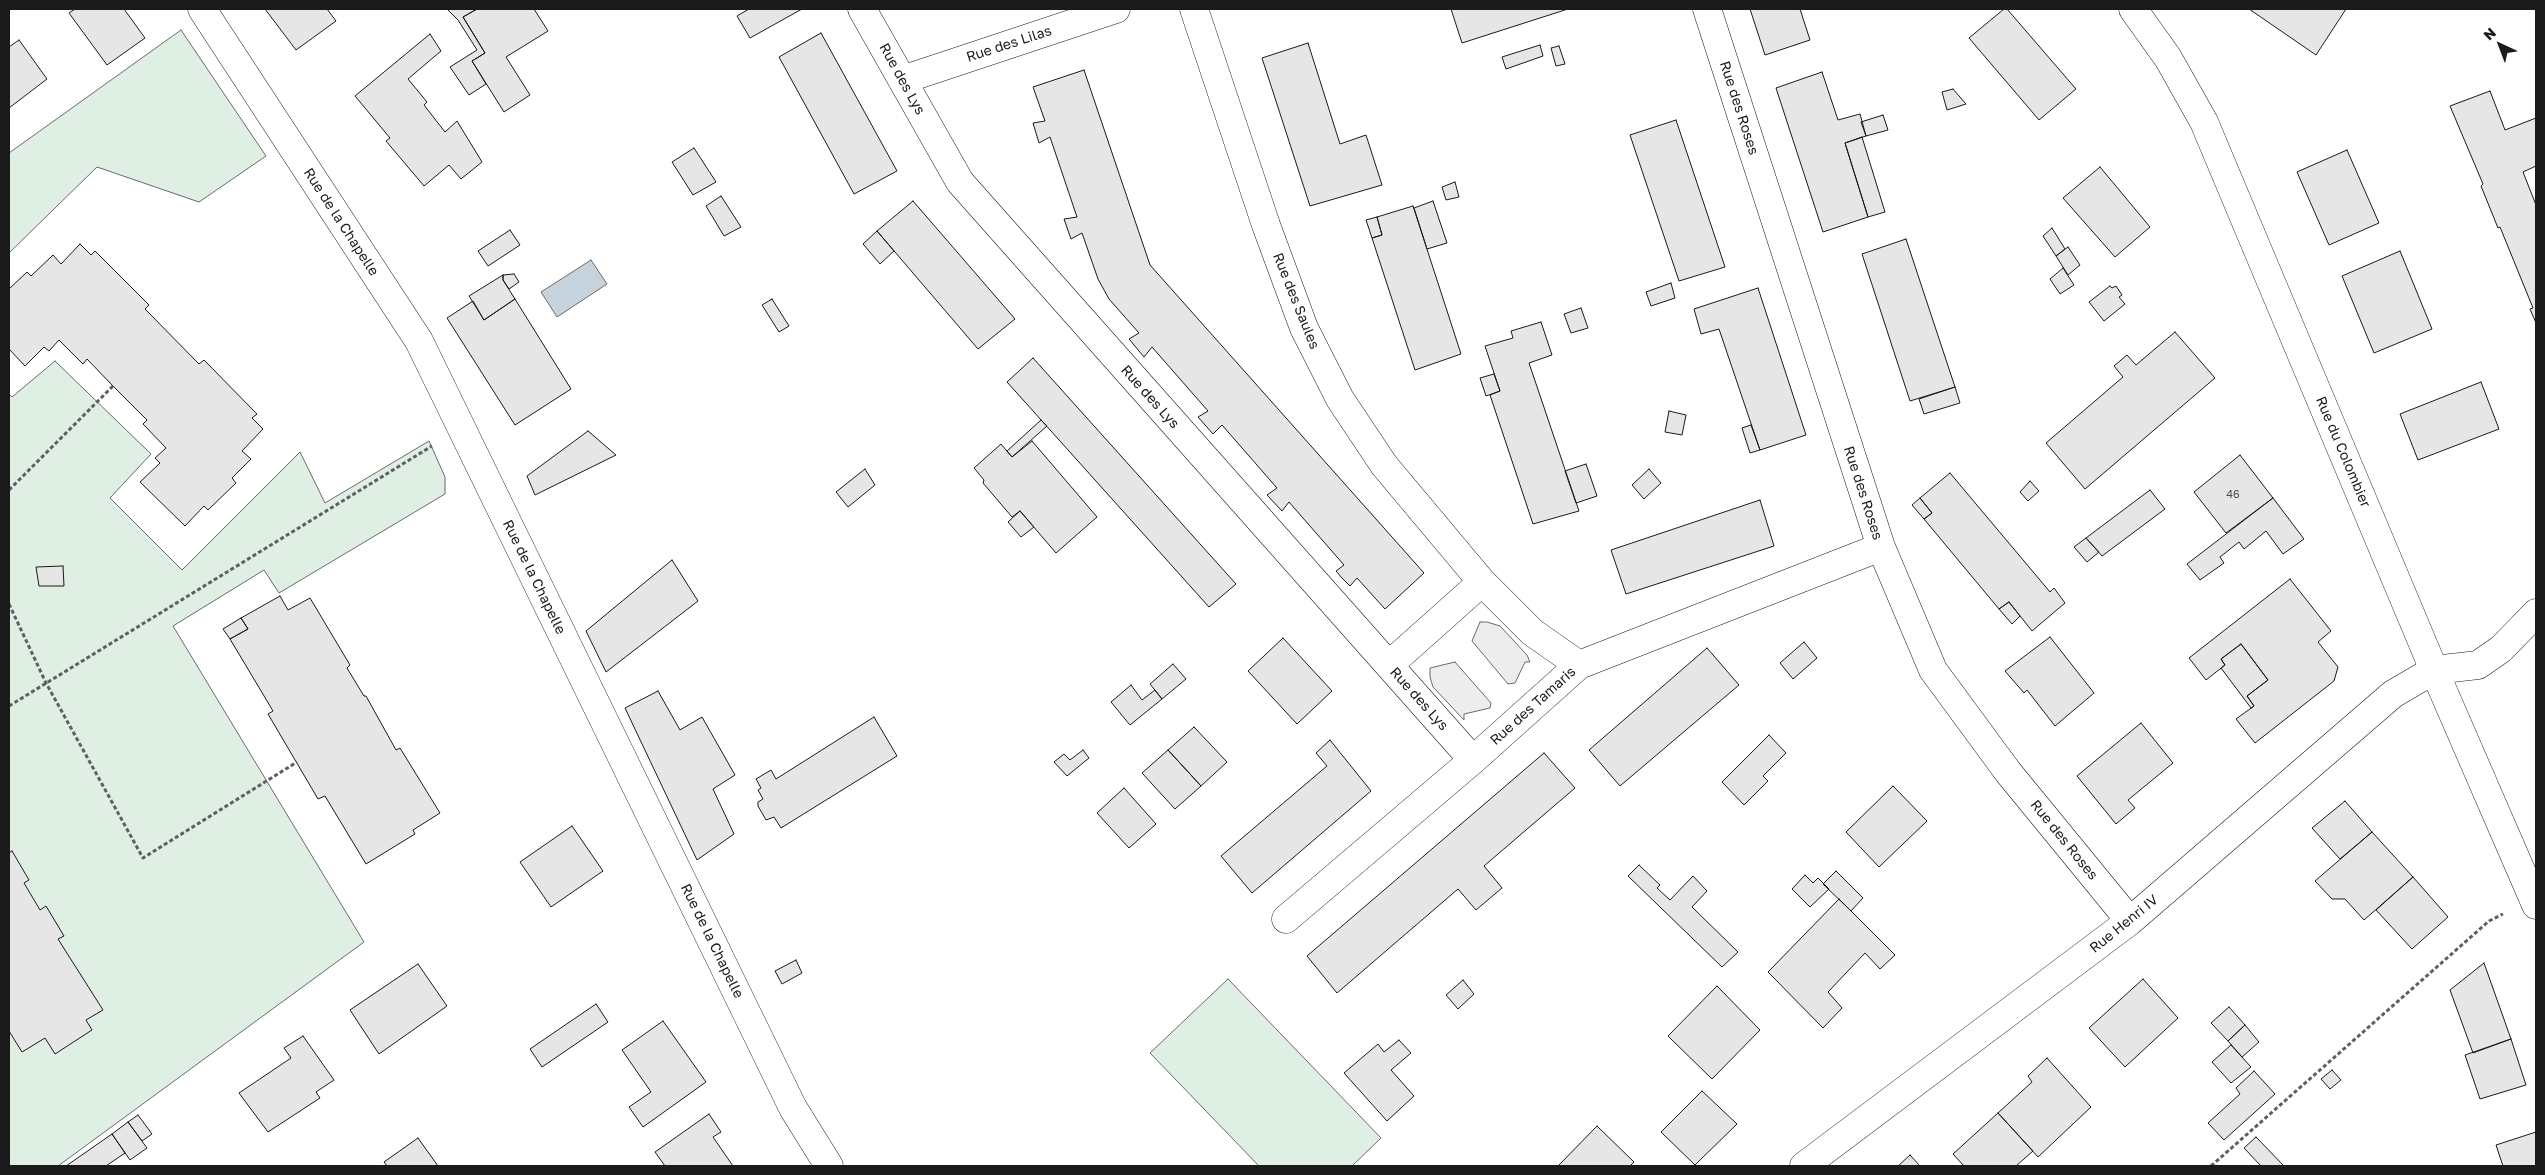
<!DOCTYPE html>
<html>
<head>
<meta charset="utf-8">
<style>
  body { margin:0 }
  #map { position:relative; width:2545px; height:1175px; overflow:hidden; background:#fff; font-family:"Golos Text",sans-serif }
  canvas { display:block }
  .frame { position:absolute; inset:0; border:10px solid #1a1a1a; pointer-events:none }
  .north { position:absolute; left:2475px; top:20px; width:50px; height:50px; -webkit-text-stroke:4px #fff; paint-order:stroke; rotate:317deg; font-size:14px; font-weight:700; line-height:20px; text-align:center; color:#1a1a1a }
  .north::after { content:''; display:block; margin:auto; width:18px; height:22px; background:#1a1a1a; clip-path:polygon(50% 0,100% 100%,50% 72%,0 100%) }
</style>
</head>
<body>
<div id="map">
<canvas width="2545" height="1175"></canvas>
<div class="frame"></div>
<div class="north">N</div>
</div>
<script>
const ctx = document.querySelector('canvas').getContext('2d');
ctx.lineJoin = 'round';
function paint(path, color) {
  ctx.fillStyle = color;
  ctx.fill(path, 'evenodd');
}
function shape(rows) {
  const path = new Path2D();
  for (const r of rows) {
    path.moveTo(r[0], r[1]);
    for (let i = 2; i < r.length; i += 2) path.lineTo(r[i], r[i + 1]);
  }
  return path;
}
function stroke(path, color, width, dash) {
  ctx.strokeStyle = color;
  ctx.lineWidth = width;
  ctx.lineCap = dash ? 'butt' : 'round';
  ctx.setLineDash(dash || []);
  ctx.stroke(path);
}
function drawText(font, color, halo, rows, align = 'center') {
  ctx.font = font + ' "Golos Text",sans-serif';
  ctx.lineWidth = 4;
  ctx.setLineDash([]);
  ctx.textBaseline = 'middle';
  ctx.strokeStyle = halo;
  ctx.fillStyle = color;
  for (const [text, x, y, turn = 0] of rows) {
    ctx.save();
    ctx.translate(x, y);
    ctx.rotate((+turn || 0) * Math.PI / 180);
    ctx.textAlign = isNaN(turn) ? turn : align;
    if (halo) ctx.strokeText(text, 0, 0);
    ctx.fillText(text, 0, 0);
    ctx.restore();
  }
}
const green = shape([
  [181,30,266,156,199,202,97,167,9,253,9,153,181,30],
  [55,361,151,454,110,498,182,570,300,452,325,503,429,441,445,477,445,494,279,593,264,570,173,626,364,942,58,1166,9,1166,9,394,12,397,55,361],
  [1228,979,1381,1138,1352,1166,1259,1166,1150,1053,1228,979]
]);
paint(green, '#e0efe3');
stroke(green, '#6a6a6a', 1);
const parking = shape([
  [1480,622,1487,622,1500,626,1527,655,1530,662,1525,662,1515,683,1508,684,1472,641,1480,622],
  [1455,662,1491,703,1490,708,1464,714,1464,720,1433,687,1430,677,1430,668,1455,662]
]);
paint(parking, '#ededed');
stroke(parking, '#6a6a6a', 1);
const water = shape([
  [591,260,607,284,557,317,541,292,591,260]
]);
paint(water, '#c6d2dc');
stroke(water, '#6a6a6a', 1);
const building = shape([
  [75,9,124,9,145,38,107,65,69,13,75,9],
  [265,9,327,9,336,21,296,50,265,9],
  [447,9,477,9,463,17,485,53,472,61,486,84,469,95,450,67,477,50,458,20,447,9],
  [477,9,534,9,548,31,506,57,530,95,504,112,472,61,485,53,463,17,477,9],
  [749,9,802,9,750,38,737,16,749,9],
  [1451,9,1568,9,1462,43,1451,9],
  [1750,9,1800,9,1810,40,1765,55,1750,9],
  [2004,9,2007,9,2076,89,2039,120,1969,38,2004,9],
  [2249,9,2346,9,2316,55,2249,9],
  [821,33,897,171,854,194,779,57,821,33],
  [430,34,441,51,408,79,427,102,424,105,445,132,457,121,482,162,461,179,449,165,424,186,386,141,390,138,355,96,430,34],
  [19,40,47,79,9,108,9,47,19,40],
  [1308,43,1340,144,1366,135,1382,185,1310,206,1262,58,1308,43],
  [1540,45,1543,56,1506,69,1502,57,1540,45],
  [1559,46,1565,64,1556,66,1551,48,1559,46],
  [1084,70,1150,265,1424,573,1385,609,1357,578,1350,586,1342,578,1336,571,1344,565,1289,502,1282,511,1267,495,1277,488,1222,425,1213,434,1198,417,1208,411,1152,347,1144,357,1129,339,1139,333,1109,299,1098,279,1082,233,1071,239,1064,219,1077,217,1050,137,1039,143,1033,123,1045,121,1033,87,1084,70],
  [1822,72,1838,120,1860,114,1866,136,1845,143,1868,217,1823,232,1776,88,1822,72],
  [1953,89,1966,104,1947,110,1942,92,1953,89],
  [2490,91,2505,130,2536,118,2536,166,2523,172,2536,205,2536,323,2530,309,2533,308,2500,227,2498,228,2481,186,2483,184,2450,106,2490,91],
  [1883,115,1888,130,1866,136,1861,122,1883,115],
  [1676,120,1725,267,1679,281,1630,135,1676,120],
  [1862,137,1885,212,1868,217,1845,143,1862,137],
  [694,148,716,182,693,195,672,162,694,148],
  [2347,150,2379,223,2329,245,2297,172,2347,150],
  [2100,167,2150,227,2115,257,2063,198,2100,167],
  [1455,182,1459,197,1446,200,1442,187,1455,182],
  [721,196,741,227,724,236,706,206,721,196],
  [913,201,1015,319,978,349,877,231,913,201],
  [1433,201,1447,243,1427,249,1414,208,1433,201],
  [1413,206,1461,354,1415,370,1372,238,1382,235,1377,217,1413,206],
  [1377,217,1382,235,1372,238,1366,220,1377,217],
  [2052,228,2065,249,2056,256,2043,236,2052,228],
  [510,230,520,245,488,266,478,251,510,230],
  [877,231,894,251,880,264,863,244,877,231],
  [1906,239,1955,387,1910,401,1862,254,1906,239],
  [80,244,91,255,95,251,149,305,145,309,199,364,204,360,257,414,252,418,263,429,242,451,251,459,232,478,236,483,208,510,204,506,185,526,140,482,160,463,155,458,166,448,143,424,147,420,113,386,87,359,83,364,59,340,49,351,44,347,25,366,9,349,9,289,27,272,31,276,53,255,61,264,80,244],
  [2068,247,2080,265,2068,275,2056,256,2068,247],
  [2400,251,2432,329,2374,353,2342,276,2400,251],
  [2063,268,2074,285,2060,294,2050,279,2063,268],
  [514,274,519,282,509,289,503,280,503,275,514,274],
  [503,275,503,280,515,299,484,320,469,296,503,275],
  [1671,283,1675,298,1651,306,1646,292,1671,283],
  [2110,286,2112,288,2116,286,2122,295,2119,297,2125,304,2104,321,2089,302,2110,286],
  [1758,288,1806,435,1760,450,1719,329,1701,334,1694,309,1758,288],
  [515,299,571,389,515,425,447,318,473,301,484,320,515,299],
  [772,299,789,326,779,332,762,305,772,299],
  [1581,308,1588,328,1571,333,1564,314,1581,308],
  [1541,322,1552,355,1529,363,1579,511,1533,524,1490,395,1500,391,1485,346,1513,338,1511,331,1541,322],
  [2175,332,2215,378,2085,489,2046,443,2123,377,2114,366,2127,355,2136,365,2175,332],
  [1033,358,1236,584,1209,607,1007,382,1033,358],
  [1494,374,1500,391,1486,396,1480,378,1494,374],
  [2481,382,2499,429,2418,460,2400,414,2481,382],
  [1955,387,1960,403,1924,414,1919,399,1955,387],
  [1669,411,1686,415,1682,435,1665,432,1669,411],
  [1041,420,1047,426,1012,457,1007,451,1041,420],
  [1751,425,1760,450,1750,453,1742,428,1751,425],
  [588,431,616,455,535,495,527,476,588,431],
  [1032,441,1097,517,1056,553,1020,511,1012,517,983,483,984,480,974,468,1001,444,1012,457,1032,441],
  [2240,455,2273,498,2226,533,2194,492,2240,455],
  [1586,464,1597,496,1576,503,1565,471,1586,464],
  [865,469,875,485,848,507,836,492,865,469],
  [1649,469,1661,483,1644,499,1632,485,1649,469],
  [1950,473,2050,592,2054,588,2065,603,2032,631,2009,602,1999,609,1924,519,1932,513,1920,498,1950,473],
  [2030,481,2039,491,2028,501,2020,492,2030,481],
  [2150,490,2165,509,2102,556,2086,538,2150,490],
  [1920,498,1932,513,1924,519,1912,505,1920,498],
  [2273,498,2304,539,2283,554,2266,531,2244,549,2239,542,2220,557,2224,563,2200,580,2187,564,2273,498],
  [1760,500,1774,546,1626,594,1611,550,1760,500],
  [1020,511,1034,527,1021,537,1008,522,1020,511],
  [2086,538,2099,552,2087,562,2074,547,2086,538],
  [672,560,698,601,606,672,586,631,672,560],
  [63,566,64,586,39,586,36,567,63,566],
  [2290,579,2331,631,2318,642,2338,667,2334,681,2255,743,2236,719,2254,706,2247,696,2268,680,2241,644,2221,659,2225,665,2206,680,2189,658,2290,579],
  [280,596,288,610,310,598,350,665,347,668,364,696,366,696,396,750,400,748,440,813,413,830,415,834,366,864,325,796,318,799,268,714,273,711,230,639,248,629,241,618,280,596],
  [2009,602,2020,616,2012,624,1999,609,2009,602],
  [241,618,248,629,230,639,223,629,241,618],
  [2050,637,2094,693,2055,726,2027,690,2024,693,2005,671,2050,637],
  [1283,638,1332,691,1297,724,1248,671,1283,638],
  [1804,642,1817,658,1793,679,1780,663,1804,642],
  [2241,644,2268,680,2247,696,2254,706,2251,708,2221,668,2225,665,2221,659,2241,644],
  [1707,648,1739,685,1620,786,1589,750,1707,648],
  [1173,664,1186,679,1162,699,1150,684,1173,664],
  [1131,685,1142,700,1155,690,1162,699,1130,725,1111,702,1131,685],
  [658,691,680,730,702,717,735,775,713,789,734,834,697,860,625,708,658,691],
  [874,717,897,756,781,828,774,817,766,820,758,806,758,802,763,799,758,790,761,788,756,779,771,770,776,779,874,717],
  [2141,723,2173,763,2128,800,2135,808,2116,824,2077,776,2141,723],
  [1194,727,1227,762,1201,786,1168,750,1194,727],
  [1769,735,1786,753,1763,776,1768,781,1744,805,1722,782,1769,735],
  [1330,740,1371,791,1252,893,1221,856,1327,766,1316,753,1330,740],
  [1083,750,1089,758,1067,776,1054,762,1064,754,1070,760,1083,750],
  [1168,750,1201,786,1175,809,1142,773,1168,750],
  [1544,753,1575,788,1484,866,1502,888,1476,910,1458,889,1337,993,1307,956,1544,753],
  [1893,786,1927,821,1879,867,1846,832,1893,786],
  [1124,788,1156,824,1129,848,1097,813,1124,788],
  [2345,801,2372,832,2340,859,2312,828,2345,801],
  [572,826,603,871,551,907,520,862,572,826],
  [2372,832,2413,877,2364,920,2345,899,2332,899,2315,881,2372,832],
  [12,851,29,880,24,883,40,910,46,906,64,936,58,939,103,1010,86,1020,92,1030,55,1054,45,1038,22,1052,9,1031,9,853,12,851],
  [1639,865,1660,885,1657,888,1670,900,1693,876,1707,891,1692,907,1738,952,1722,967,1628,876,1639,865],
  [1836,871,1863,898,1851,911,1823,884,1836,871],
  [1805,875,1813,883,1818,878,1829,889,1810,907,1792,889,1805,875],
  [2413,877,2448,917,2412,949,2376,910,2413,877],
  [1839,899,1895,955,1880,969,1865,953,1828,992,1842,1008,1823,1028,1768,972,1839,899],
  [796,960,802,973,782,984,775,971,796,960],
  [2484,963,2511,1039,2473,1053,2450,990,2484,963],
  [418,964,447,1006,379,1054,350,1010,418,964],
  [2143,979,2178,1018,2125,1067,2089,1028,2143,979],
  [1463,980,1474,994,1458,1009,1446,995,1463,980],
  [1717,986,1760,1030,1712,1079,1668,1036,1717,986],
  [596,1004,608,1022,542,1067,530,1049,596,1004],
  [2229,1007,2245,1025,2228,1041,2211,1023,2229,1007],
  [663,1021,706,1082,643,1127,629,1107,651,1092,622,1050,663,1021],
  [2245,1025,2259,1042,2242,1057,2228,1041,2245,1025],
  [303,1036,334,1080,316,1092,320,1098,268,1132,239,1093,291,1058,284,1048,303,1036],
  [2511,1039,2526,1085,2480,1099,2465,1055,2511,1039],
  [1399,1040,1411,1053,1391,1070,1414,1096,1387,1121,1344,1073,1378,1044,1384,1052,1399,1040],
  [2231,1045,2251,1067,2231,1083,2212,1062,2231,1045],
  [2047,1058,2091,1107,2038,1157,1998,1113,2032,1082,2028,1076,2047,1058],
  [2332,1070,2341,1080,2330,1089,2321,1079,2332,1070],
  [2254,1071,2275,1094,2224,1140,2208,1123,2240,1094,2236,1088,2254,1071],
  [1702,1091,1737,1124,1695,1165,1661,1132,1702,1091],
  [1998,1113,2033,1151,2016,1166,1964,1166,1953,1154,1998,1113],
  [709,1114,721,1132,713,1137,733,1166,665,1166,655,1152,709,1114],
  [138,1115,152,1134,142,1141,128,1122,138,1115],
  [128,1122,147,1148,130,1160,112,1134,128,1122],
  [1597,1126,1634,1162,1630,1166,1558,1166,1597,1126],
  [2536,1132,2536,1166,2503,1166,2496,1145,2536,1132],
  [112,1134,125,1153,106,1166,66,1166,112,1134],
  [2256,1137,2284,1166,2261,1166,2244,1148,2256,1137],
  [418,1138,438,1166,387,1166,384,1162,418,1138],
  [1910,1155,1920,1166,1898,1166,1910,1155]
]);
paint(building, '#e6e6e6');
stroke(building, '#1a1a1a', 1);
const minor = shape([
  [202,9,419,341,793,1108,829,1166],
  [862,9,960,182,1473,760],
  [1194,9,1266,225,1304,328,1340,399,1384,465,1482,582,1532,632,1579,665],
  [1707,9,1881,547,1933,670,2008,772,2130,921],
  [2133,9,2168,58,2204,122,2434,670,2536,905],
  [902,80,1116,9],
  [1389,665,1482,582],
  [1286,919,1473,760,1579,665,1881,547],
  [1804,1166,2130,921,2393,694,2434,670,2478,665,2501,649,2536,613]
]);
stroke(minor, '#1a1a1a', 29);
stroke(shape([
  [9,490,113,386],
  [9,604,46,683,143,858,297,762],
  [9,706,432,446],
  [2211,1166,2489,921,2503,914]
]), '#5f5f5f', 3, [4, 2.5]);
stroke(minor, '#fff', 28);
drawText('11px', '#4d4d4d', null, [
  ["46",2233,495]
]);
drawText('14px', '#1a1a1a', '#fff', [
  ["Rue des Lilas",1009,44,-18],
  ["Rue des Lys",902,79,61],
  ["Rue des Roses",1739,108,72],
  ["Rue de la Chapelle",341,222,57],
  ["Rue des Saules",1296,301,68],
  ["Rue des Lys",1150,397,48],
  ["Rue du Colombier",2343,452,67],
  ["Rue des Roses",1863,493,72],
  ["Rue de la Chapelle",534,577,64],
  ["Rue des Lys",1419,699,48],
  ["Rue des Tamaris",1533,706,-42],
  ["Rue des Roses",2064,840,51],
  ["Rue Henri IV",2124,924,-39],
  ["Rue de la Chapelle",712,941,64]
]);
</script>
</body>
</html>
